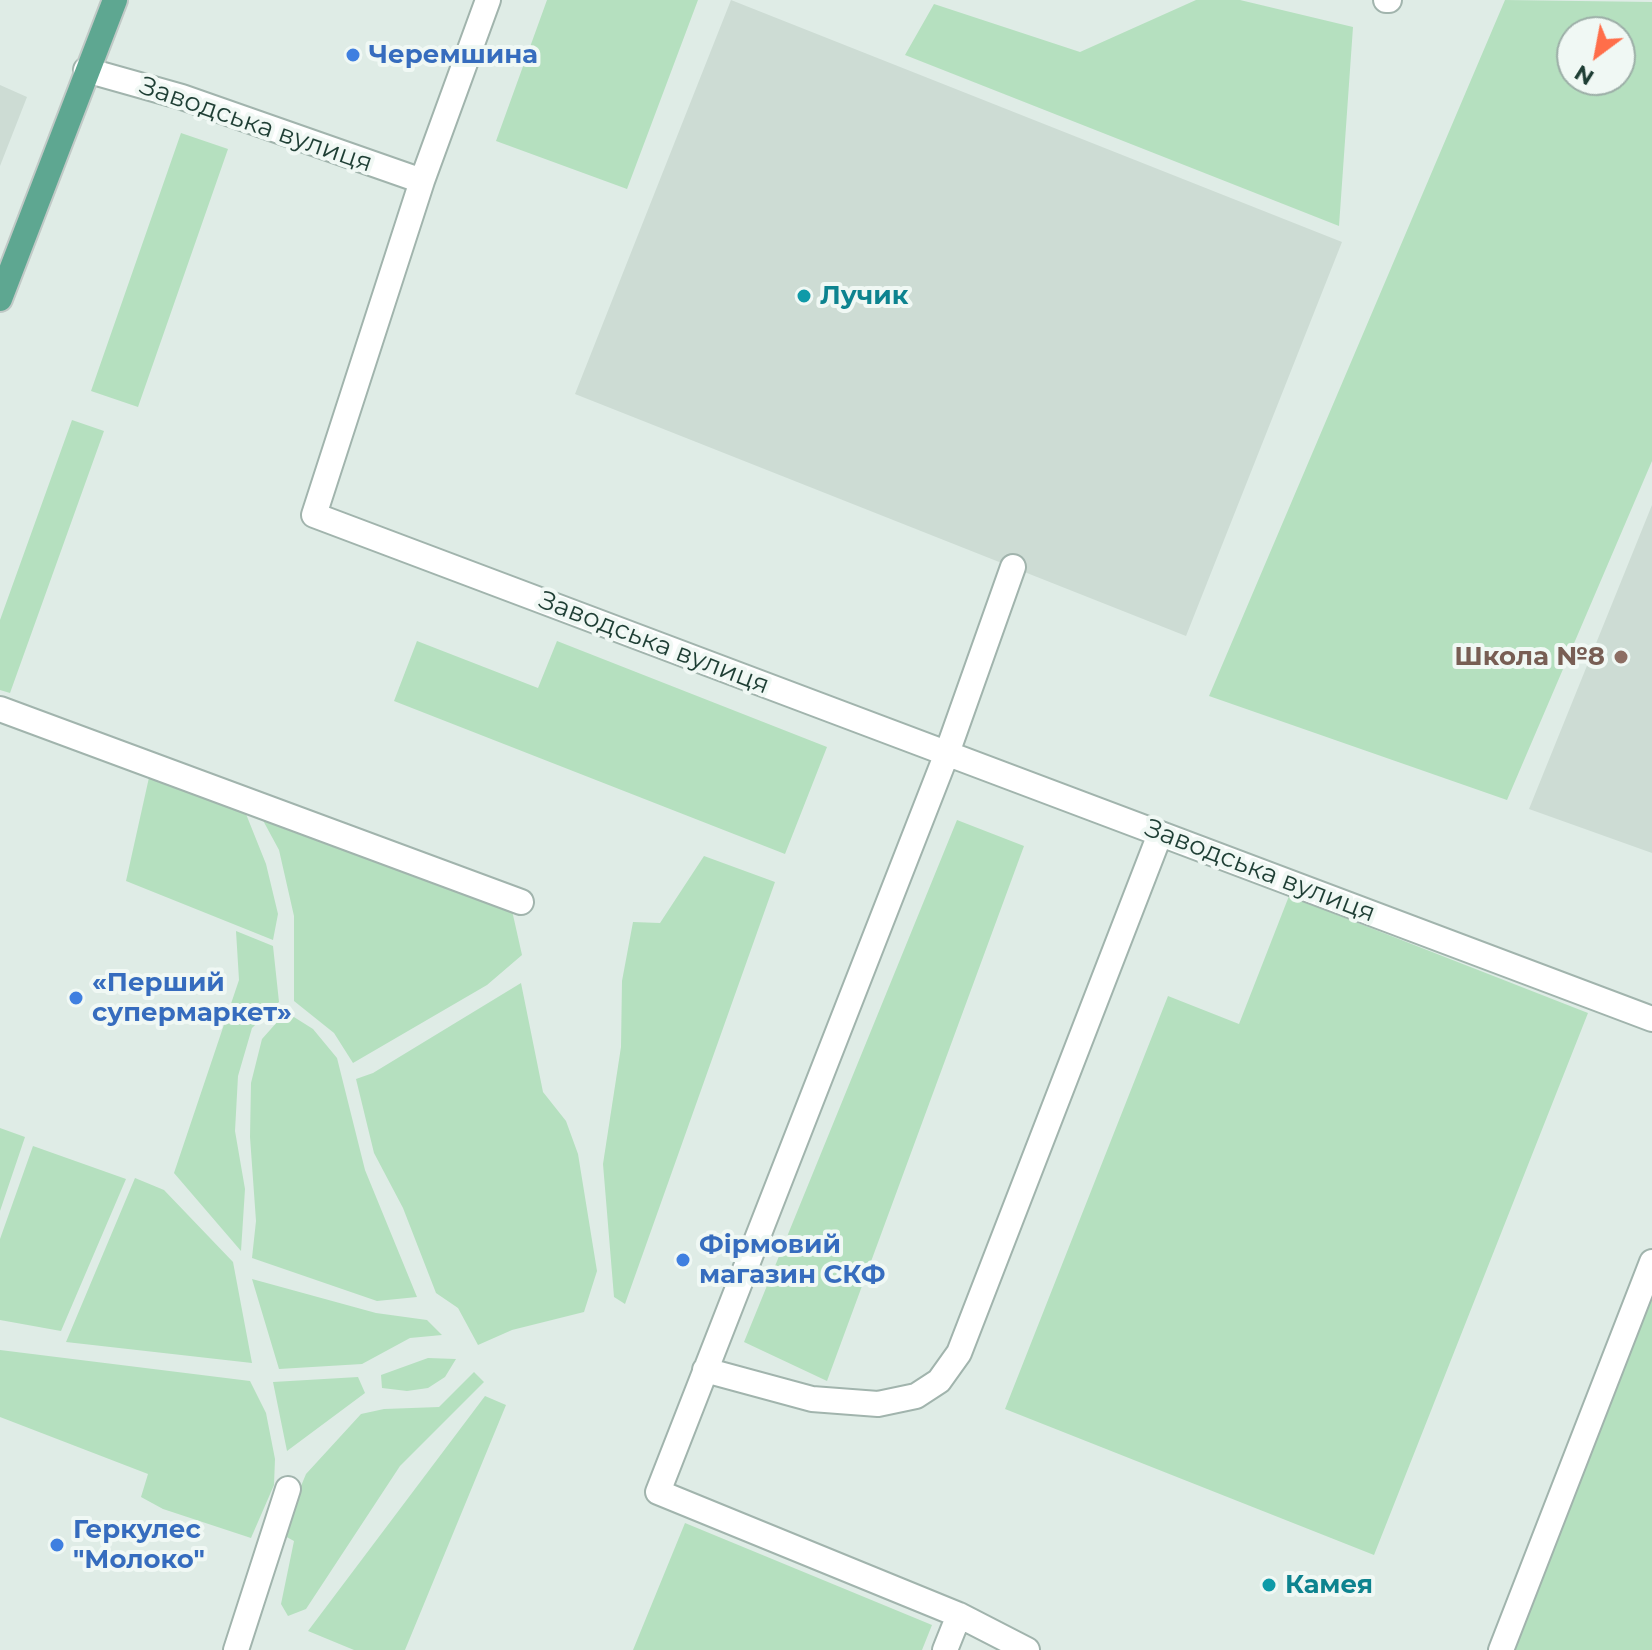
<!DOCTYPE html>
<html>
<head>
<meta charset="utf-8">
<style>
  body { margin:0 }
  #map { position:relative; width:1652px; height:1650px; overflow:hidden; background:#dfece6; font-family:Montserrat,sans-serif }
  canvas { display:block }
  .north { position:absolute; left:1556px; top:16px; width:80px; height:80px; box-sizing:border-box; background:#f0f8f4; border:2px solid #9caea7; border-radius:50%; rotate:212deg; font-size:22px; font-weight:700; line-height:32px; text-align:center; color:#1e3e34 }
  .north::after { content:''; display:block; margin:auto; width:28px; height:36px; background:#ff6e4a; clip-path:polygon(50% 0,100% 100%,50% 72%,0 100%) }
</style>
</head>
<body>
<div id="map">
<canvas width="1652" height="1650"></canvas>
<div class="north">N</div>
</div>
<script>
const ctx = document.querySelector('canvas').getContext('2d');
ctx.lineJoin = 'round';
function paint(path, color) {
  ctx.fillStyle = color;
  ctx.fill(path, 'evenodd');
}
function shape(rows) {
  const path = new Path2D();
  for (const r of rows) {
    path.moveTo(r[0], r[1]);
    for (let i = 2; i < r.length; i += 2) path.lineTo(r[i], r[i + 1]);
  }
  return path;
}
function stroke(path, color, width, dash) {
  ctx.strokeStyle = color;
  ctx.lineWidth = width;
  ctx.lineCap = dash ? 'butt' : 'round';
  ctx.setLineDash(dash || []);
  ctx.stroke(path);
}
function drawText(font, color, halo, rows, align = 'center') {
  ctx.font = font + ' Montserrat,sans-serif';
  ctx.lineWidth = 8;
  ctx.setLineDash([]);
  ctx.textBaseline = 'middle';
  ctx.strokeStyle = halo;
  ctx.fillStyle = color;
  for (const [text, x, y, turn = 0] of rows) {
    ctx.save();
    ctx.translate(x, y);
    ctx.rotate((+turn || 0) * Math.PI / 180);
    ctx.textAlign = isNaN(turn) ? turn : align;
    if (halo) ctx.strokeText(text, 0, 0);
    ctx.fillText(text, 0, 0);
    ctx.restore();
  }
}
paint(shape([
  [731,0,1342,242,1186,636,575,394],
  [0,85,27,97,0,166],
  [1652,505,1652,853,1529,809]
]), '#cddcd4');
paint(shape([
  [547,0,698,0,627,189,496,141],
  [1196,0,1240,0,1353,27,1339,226,905,55,934,4,1080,52],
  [1505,0,1652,2,1652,461,1507,800,1209,696],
  [1620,32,1620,80,1572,80,1572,32],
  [181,133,228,149,138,407,91,391],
  [72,420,104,431,10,693,0,690,0,620],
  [417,641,538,688,557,641,827,747,785,854,394,701],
  [150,773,244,809,266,864,278,914,273,940,126,881],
  [259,813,511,906,522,955,487,985,353,1063,334,1033,294,1001,294,916,279,850],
  [957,820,1024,846,827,1381,744,1342],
  [704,856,775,882,625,1304,614,1297,603,1164,621,1047,622,981,633,922,660,923],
  [1289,896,1588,1013,1374,1555,1005,1409,1168,996,1239,1024],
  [236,931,273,946,279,1002,252,1028,238,1076,235,1131,245,1189,241,1251,174,1173,239,980],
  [521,983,543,1092,566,1121,578,1154,597,1271,584,1312,512,1330,478,1345,458,1308,436,1293,403,1208,374,1153,356,1079,373,1073],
  [286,1012,313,1029,337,1058,365,1170,417,1297,377,1301,252,1258,256,1221,250,1137,251,1083,262,1039],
  [0,1128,25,1137,0,1211],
  [33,1146,126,1179,61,1331,0,1320,0,1239],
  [135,1178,164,1190,233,1262,252,1363,66,1342],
  [252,1279,376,1313,427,1320,442,1335,410,1338,362,1364,279,1369],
  [1652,1294,1652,1650,1514,1650],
  [0,1350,250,1381,266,1413,275,1459,274,1485,251,1538,163,1509,141,1497,148,1474,0,1417],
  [428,1358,456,1359,445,1377,428,1388,407,1391,382,1388,381,1375],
  [474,1372,484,1382,400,1466,306,1609,288,1616,281,1604,294,1541,281,1534,306,1474,361,1414,384,1409,439,1407],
  [358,1377,365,1393,287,1451,273,1382],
  [485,1396,506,1405,405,1650,354,1650,308,1631],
  [685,1523,932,1625,922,1650,633,1650]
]), '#b5e0bf');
const minor = shape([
  [1386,0,1389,0],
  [86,70,182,97,422,181,314,515,1652,1019],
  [422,181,488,0],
  [1013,567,947,753,658,1492,959,1615,1027,1650],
  [0,709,521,902],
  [705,1370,812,1399,878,1404,916,1396,939,1381,959,1353,1160,834],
  [236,1650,288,1489],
  [945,1650,959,1615],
  [1501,1650,1652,1262]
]);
const major = shape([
  [0,299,115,0]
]);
stroke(minor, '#a1b4ad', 28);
stroke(major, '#c0c9c6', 28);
stroke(minor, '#fff', 24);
stroke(major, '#5ea791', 24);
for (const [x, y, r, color] of [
  [353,55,8,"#3f7fe0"],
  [804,296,8,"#0f9aa8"],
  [1621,657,8,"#8d6e63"],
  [76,998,8,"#3f7fe0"],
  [683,1260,8,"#3f7fe0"],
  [57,1545,8,"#3f7fe0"],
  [1269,1585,8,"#0f9aa8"]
]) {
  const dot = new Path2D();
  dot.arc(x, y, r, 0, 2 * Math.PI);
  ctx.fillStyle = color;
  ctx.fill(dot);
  stroke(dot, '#f0f8f4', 3);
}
drawText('bold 26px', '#366cbe', '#f0f8f4', [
  ["Черемшина",369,55],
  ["«Перший",92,983],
  ["супермаркет»",92,1013],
  ["Фірмовий",699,1245],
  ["магазин СКФ",699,1275],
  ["Геркулес",73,1530],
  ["\"Молоко\"",73,1560]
], 'left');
drawText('26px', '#1e3e34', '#f0f8f4', [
  ["Заводська вулиця",256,125,19],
  ["Заводська вулиця",654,643,21],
  ["Заводська вулиця",1260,871,21]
]);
drawText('bold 26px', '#0d838f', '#f0f8f4', [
  ["Лучик",820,296],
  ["Камея",1285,1585]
], 'left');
drawText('bold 26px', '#785e54', '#f0f8f4', [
  ["Школа №8",1605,657]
], 'right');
</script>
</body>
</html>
